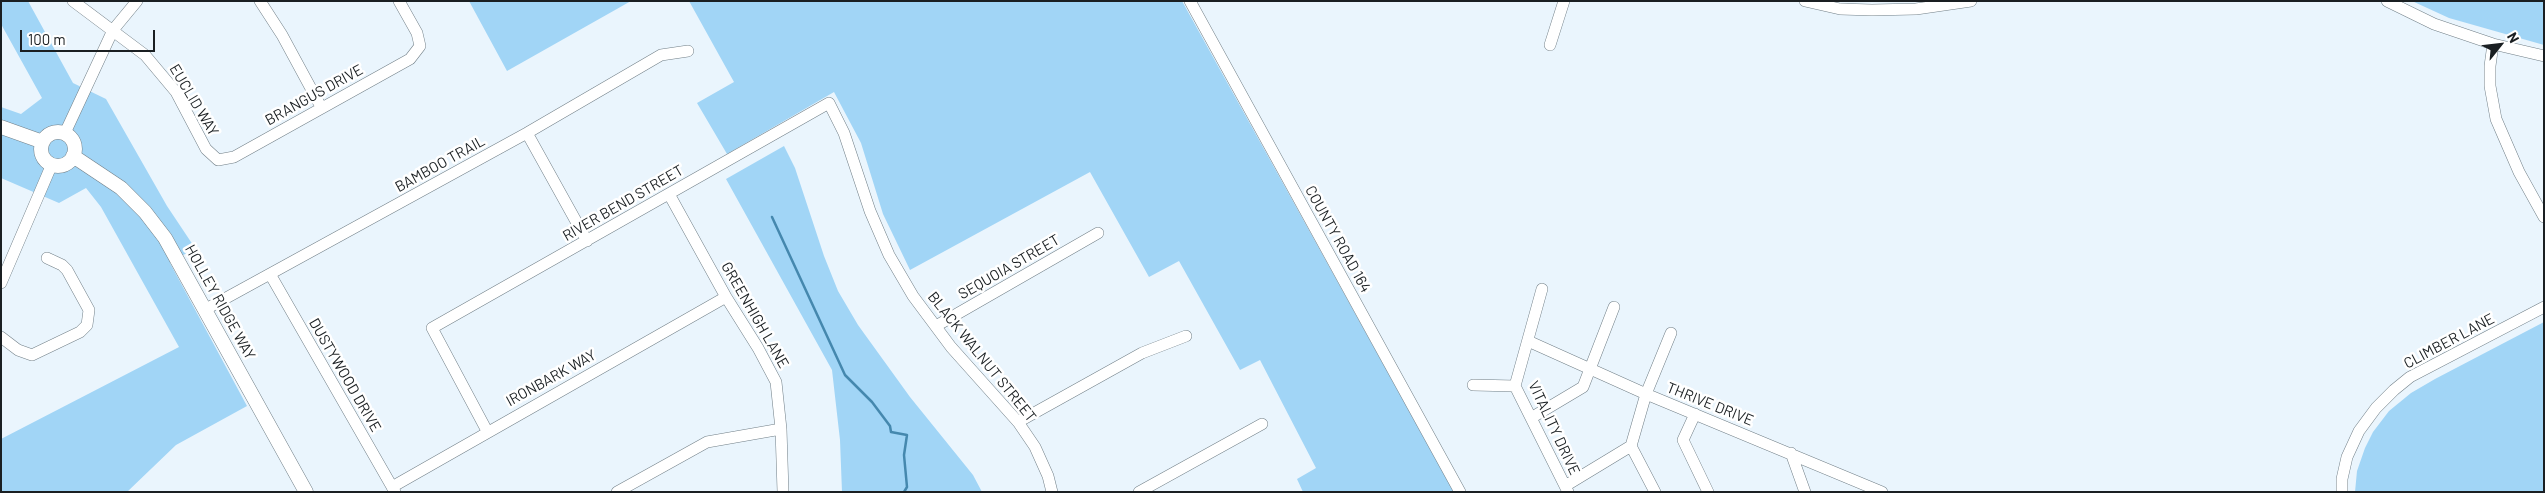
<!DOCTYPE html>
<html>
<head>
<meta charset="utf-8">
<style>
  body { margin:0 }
  #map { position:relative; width:2545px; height:493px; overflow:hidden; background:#eaf5fd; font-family:Barlow,sans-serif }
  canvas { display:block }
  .frame { position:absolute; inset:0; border:2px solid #1a1f22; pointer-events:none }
  .north { position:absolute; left:2475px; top:20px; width:50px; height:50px; -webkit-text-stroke:4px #fff; paint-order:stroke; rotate:61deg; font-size:14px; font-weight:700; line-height:20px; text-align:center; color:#1a1f22 }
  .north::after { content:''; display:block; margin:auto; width:18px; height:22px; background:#1a1f22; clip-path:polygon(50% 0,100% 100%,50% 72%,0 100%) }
  .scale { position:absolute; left:20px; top:30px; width:135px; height:22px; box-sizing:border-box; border:2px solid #1a1f22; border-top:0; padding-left:6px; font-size:15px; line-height:18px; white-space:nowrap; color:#1a1f22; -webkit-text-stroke:4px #fff; paint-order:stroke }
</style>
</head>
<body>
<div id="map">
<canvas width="2545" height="493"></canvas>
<div class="frame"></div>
<div class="north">N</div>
<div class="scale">100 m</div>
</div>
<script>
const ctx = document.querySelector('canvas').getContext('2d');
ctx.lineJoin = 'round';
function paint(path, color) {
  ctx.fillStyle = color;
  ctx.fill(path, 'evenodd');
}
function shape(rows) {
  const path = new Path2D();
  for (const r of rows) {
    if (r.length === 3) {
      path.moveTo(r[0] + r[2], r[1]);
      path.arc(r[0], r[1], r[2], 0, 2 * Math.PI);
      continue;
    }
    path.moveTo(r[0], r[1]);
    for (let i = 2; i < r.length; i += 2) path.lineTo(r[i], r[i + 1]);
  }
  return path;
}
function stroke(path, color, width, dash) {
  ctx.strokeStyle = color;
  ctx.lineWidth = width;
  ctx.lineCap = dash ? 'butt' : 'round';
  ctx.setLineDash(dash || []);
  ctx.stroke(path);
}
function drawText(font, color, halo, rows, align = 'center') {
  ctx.font = font + ' Barlow,sans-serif';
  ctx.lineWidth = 5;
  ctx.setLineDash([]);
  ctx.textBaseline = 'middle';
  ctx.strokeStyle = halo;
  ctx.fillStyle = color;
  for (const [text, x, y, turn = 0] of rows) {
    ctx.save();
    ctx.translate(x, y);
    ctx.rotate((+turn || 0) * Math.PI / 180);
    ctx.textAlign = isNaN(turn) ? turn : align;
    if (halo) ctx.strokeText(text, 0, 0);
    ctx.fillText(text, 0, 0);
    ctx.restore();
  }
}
paint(shape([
  [1,1,28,1,73,83,106,99,167,206,195,248,170,263,247,406,176,445,127,492,1,492,1,439,179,347,101,207,86,188,59,203,1,178,1,107,21,114,42,98,1,24],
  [469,1,631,1,507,71],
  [689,1,1182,1,1454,492,1303,492,1297,479,1316,468,1260,360,1240,370,1179,261,1149,277,1090,172,910,270,883,214,861,143,834,92,727,154,697,103,734,82],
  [2412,1,2544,1,2544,45,2449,18],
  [784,146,795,168,824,256,838,291,858,325,910,397,973,475,982,492,842,492,840,440,832,370,726,179],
  [2544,322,2544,492,2355,492,2357,471,2365,448,2373,432,2389,411,2411,393,2435,379]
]), '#a1d5f6');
stroke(shape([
  [772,217,845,375,872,402,890,426,891,432,907,435,904,455,907,487,904,492]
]), '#4588ae', 2.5);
const minor = shape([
  [73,1,145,55,176,92,206,149,218,160,234,157,410,59,420,46,417,33,399,1],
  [260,1,282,35,321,107],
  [1190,1,1460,492],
  [1805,1,1840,9,1872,10,1916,9,1971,1],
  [2387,1,2434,24,2493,44,2544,56],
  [2493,44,2490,66,2490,86,2496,119,2519,172,2544,217],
  [1550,45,1564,1],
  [65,133,113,30,137,1],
  [527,133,587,241],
  [669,194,726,297,758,348,776,382,781,429,783,492],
  [270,274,395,492],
  [1,283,52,164],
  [1542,289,1515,386,1568,492],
  [206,309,527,133,661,55,688,51],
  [936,326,1098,233],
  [1,337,18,350,32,355,80,332,87,325,89,310,67,270,62,265,47,258],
  [1528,341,1646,394,1882,492],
  [1473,385,1515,386],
  [1695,414,1683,440,1708,492],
  [1531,418,1583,387,1614,307],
  [1018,422,1142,353,1186,336],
  [487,431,432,328,829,103,844,133,870,211,889,255,913,296,951,347,1018,422,1035,447,1048,476,1052,492],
  [1791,453,1805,492],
  [1565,486,1631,446],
  [392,487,726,297],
  [617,492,707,442,781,429],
  [1139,492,1262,424],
  [1655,492,1631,446,1646,394,1671,333],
  [2342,492,2342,479,2347,457,2359,431,2376,408,2394,390,2410,377,2544,307]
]);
const tertiary = shape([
  [1,127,43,142],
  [58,149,17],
  [73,156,121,188,145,212,165,238,306,492]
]);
stroke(minor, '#717f87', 12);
stroke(tertiary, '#717f87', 15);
stroke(minor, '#fff', 11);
stroke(tertiary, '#fff', 14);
drawText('15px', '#1a1f22', '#fff', [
  ["BRANGUS DRIVE",314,95,-29],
  ["EUCLID WAY",194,100,59],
  ["BAMBOO TRAIL",440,164,-29],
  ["RIVER BEND STREET",623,203,-30],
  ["COUNTY ROAD 164",1338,239,61],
  ["SEQUOIA STREET",1009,267,-30],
  ["HOLLEY RIDGE WAY",220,302,61],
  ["GREENHIGH LANE",755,315,60],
  ["CLIMBER LANE",2449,341,-28],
  ["BLACK WALNUT STREET",982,357,51],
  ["DUSTYWOOD DRIVE",345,375,60],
  ["IRONBARK WAY",551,378,-29],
  ["THRIVE DRIVE",1710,404,22],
  ["VITALITY DRIVE",1554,428,65]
]);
</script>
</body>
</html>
